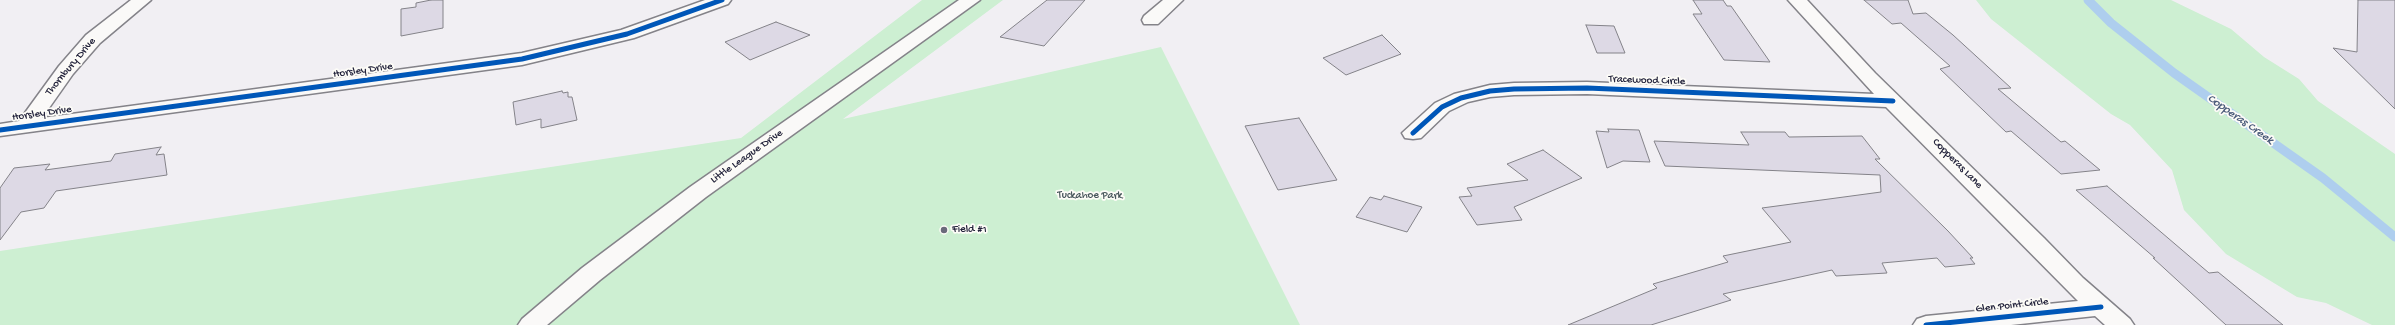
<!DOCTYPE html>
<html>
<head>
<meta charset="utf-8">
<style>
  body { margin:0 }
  canvas { display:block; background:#f1eff3 }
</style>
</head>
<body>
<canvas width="2395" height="325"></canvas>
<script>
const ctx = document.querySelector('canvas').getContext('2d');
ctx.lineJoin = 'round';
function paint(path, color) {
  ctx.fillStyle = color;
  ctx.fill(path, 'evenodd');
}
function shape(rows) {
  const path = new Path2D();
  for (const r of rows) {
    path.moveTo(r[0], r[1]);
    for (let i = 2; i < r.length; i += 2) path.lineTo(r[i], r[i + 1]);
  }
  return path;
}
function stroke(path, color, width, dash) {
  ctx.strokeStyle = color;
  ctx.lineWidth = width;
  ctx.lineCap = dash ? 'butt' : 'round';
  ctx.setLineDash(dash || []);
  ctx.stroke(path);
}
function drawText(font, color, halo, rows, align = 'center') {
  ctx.font = font + ' "Gochi Hand",sans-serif';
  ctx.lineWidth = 3.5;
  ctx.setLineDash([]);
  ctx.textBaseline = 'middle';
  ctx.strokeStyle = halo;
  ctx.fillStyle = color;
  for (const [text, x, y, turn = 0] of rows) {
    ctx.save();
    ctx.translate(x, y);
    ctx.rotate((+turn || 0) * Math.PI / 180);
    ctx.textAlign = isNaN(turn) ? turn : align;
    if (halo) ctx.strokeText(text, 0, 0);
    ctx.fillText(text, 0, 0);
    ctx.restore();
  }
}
paint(shape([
  [922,0,1003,0,843,119,1161,47,1300,325,0,325,0,251,741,138],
  [1976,0,2171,0,2231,29,2264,57,2299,79,2318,101,2395,154,2395,325,2372,325,2326,303,2297,297,2226,254,2184,210,2172,170,2130,125,2111,114,1991,19]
]), '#cdefd2');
stroke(shape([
  [2088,0,2111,23,2174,73,2323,178,2395,237]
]), '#aeceee', 9);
const building = shape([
  [431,0,443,0,443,28,401,36,401,9,416,7,416,3,431,0],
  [1047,0,1085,0,1044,46,1000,37,1047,0],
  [1693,0,1723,0,1727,6,1731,6,1770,62,1724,60,1693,14,1702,14,1693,0],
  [1864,0,1908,0,1913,14,1926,13,1953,35,2011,88,1998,89,2061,142,2065,141,2100,170,2061,174,2011,131,2006,132,1940,69,1950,66,1901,23,1892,24,1864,0],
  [2358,0,2395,0,2395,109,2333,48,2357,52,2358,0],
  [776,22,810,35,750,60,725,42,776,22],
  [1586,25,1614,26,1625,53,1597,53,1586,25],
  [1382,35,1401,54,1346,75,1323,58,1382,35],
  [562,91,563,93,568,92,568,97,572,97,577,120,541,128,541,119,516,125,513,102,562,91],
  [1299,118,1337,180,1278,190,1245,126,1299,118],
  [1608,129,1639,130,1650,162,1623,161,1607,168,1596,131,1609,132,1608,129],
  [1741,132,1785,132,1789,137,1862,136,1880,159,1875,159,1948,231,1973,258,1970,258,1975,264,1945,267,1937,258,1882,263,1887,273,1836,276,1832,270,1723,294,1731,300,1651,325,1568,325,1657,288,1653,284,1728,262,1723,256,1791,242,1762,208,1881,192,1880,175,1665,166,1654,141,1749,145,1741,132],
  [161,147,156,155,164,154,167,175,56,191,44,208,21,212,0,240,0,188,14,168,50,164,45,170,111,161,115,154,161,147],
  [1543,150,1582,178,1514,207,1522,220,1477,225,1459,197,1472,196,1467,188,1528,180,1507,164,1543,150],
  [2107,186,2209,273,2218,272,2283,325,2226,325,2153,258,2155,258,2076,190,2107,186],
  [1384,196,1422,207,1407,232,1356,217,1370,197,1381,200,1384,196]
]);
paint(building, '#ddd9e5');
stroke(building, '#848389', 1);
const minor = shape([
  [131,0,151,0,100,43,73,74,42,118,522,53,621,30,705,0,731,0,728,4,634,38,522,65,0,136,0,124,19,121,59,66,86,35,131,0],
  [959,0,980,0,706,197,600,280,547,325,518,325,522,319,582,268,690,187,959,0],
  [1163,0,1183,0,1158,24,1144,24,1142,20,1144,16,1163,0],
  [1788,0,1807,0,1875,73,2044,238,2083,278,2130,319,2134,325,2105,325,2095,316,2011,325,1913,325,1917,319,1926,316,2078,301,1886,107,1587,94,1514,95,1490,97,1468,102,1449,111,1421,138,1413,139,1405,138,1402,133,1435,103,1454,94,1490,85,1514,83,1587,82,1874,94,1788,0]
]);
stroke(minor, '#848389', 3);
paint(minor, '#faf9f8');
stroke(shape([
  [0,130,522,59,627,34,722,0],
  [1413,133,1442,107,1461,98,1490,91,1514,89,1587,88,1893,101],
  [1926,325,2101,307]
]), '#0057b8', 5);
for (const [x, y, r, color] of [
  [944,230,4,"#6a6a7b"]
]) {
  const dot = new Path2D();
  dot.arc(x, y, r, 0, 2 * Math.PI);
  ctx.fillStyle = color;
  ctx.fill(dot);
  stroke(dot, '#fdfcf7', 1.5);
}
drawText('11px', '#22223b', '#fdfcf7', [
  ["Thornbury Drive",71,67,-50],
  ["Horsley Drive",363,71,-8],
  ["Tracewood Circle",1647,81,2],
  ["Horsley Drive",42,114,-8],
  ["Little League Drive",747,157,-35],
  ["Copperas Lane",1957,164,45],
  ["Glen Point Circle",2012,306,-6]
]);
drawText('11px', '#46555a', '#fdfcf7', [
  ["Tuckahoe Park",1090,196]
]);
drawText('11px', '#22223b', '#fdfcf7', [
  ["Field #1",952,230]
], 'left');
drawText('italic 12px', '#495979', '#fdfcf7', [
  ["Copperas Creek",2240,120,35]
]);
</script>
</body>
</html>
